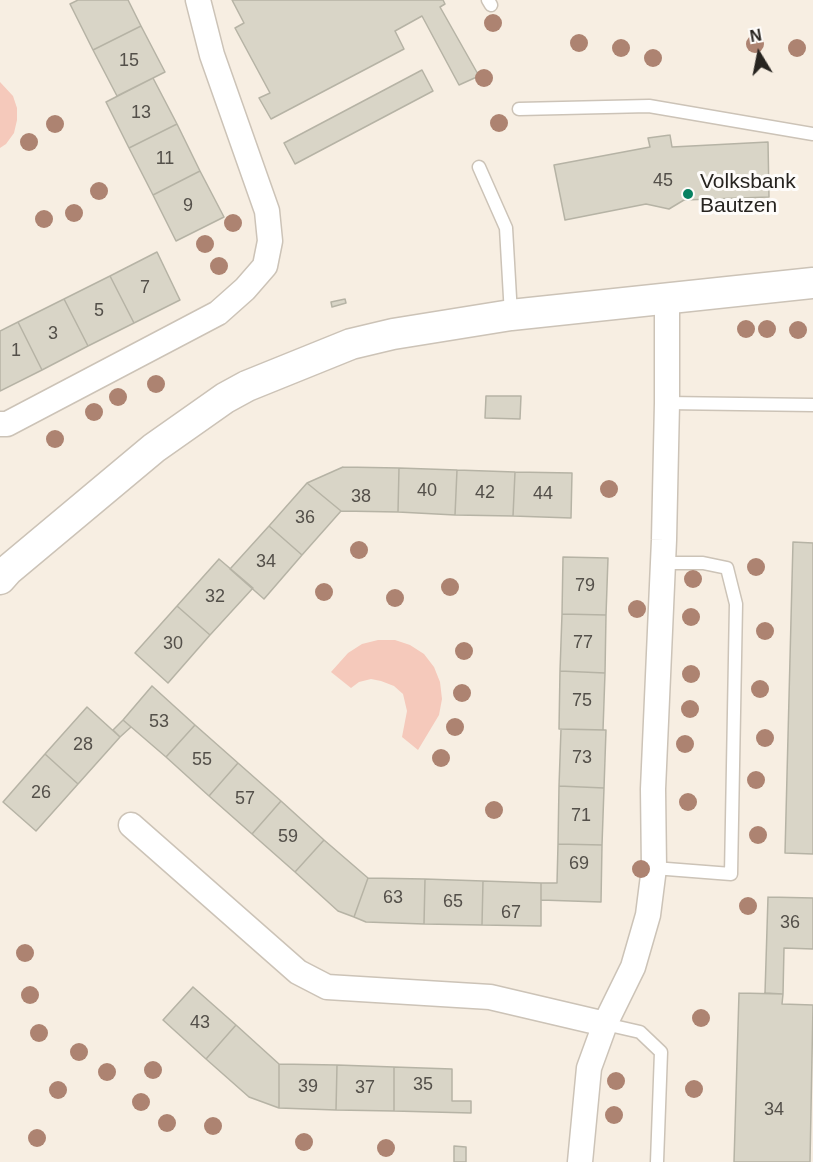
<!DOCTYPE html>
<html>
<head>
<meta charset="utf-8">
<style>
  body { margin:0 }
  #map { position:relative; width:813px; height:1162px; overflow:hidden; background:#f7eee2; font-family:Helvetica,sans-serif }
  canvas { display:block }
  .north { position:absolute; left:729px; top:24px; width:60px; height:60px; -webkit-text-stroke:4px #fefcfa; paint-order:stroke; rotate:350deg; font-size:16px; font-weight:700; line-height:24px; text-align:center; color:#272420 }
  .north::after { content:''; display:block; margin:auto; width:21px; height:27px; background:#272420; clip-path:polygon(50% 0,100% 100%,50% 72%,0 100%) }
</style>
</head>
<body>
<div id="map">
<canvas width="813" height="1162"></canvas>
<div class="north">N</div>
</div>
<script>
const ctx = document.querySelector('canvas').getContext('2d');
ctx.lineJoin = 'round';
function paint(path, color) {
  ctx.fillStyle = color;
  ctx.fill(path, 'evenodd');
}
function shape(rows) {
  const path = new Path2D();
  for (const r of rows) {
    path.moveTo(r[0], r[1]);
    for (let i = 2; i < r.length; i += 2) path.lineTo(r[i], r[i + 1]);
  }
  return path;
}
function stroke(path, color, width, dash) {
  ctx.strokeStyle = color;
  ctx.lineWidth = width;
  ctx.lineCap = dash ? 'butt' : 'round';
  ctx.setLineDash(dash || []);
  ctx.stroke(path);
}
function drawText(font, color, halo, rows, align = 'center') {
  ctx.font = font + ' Helvetica,sans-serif';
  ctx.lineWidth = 6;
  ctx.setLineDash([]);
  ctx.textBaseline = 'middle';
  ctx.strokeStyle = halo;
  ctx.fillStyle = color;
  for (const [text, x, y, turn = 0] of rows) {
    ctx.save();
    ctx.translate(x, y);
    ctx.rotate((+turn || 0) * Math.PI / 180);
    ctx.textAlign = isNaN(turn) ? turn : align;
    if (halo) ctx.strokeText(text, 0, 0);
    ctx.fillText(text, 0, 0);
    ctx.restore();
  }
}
paint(shape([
  [0,82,13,96,17,108,17,120,14,133,6,144,0,148],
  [378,640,395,640,410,645,424,654,434,667,440,682,442,699,439,715,418,750,402,737,407,711,403,694,394,686,381,681,371,679,359,682,351,688,331,672,348,653,362,644]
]), '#f5c9bb');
const building = shape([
  [78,0,128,0,141,26,93,50,70,4,78,0],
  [232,0,443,0,445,4,440,7,479,76,459,85,422,16,395,31,404,49,271,119,259,98,270,93,235,28,244,23,232,0],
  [141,26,165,72,117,96,93,50,141,26],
  [422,70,433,91,295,164,284,143,422,70],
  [153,78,177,124,129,148,106,102,153,78],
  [177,124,200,171,153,195,129,148,177,124],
  [670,135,672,147,768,142,769,197,684,200,669,209,646,204,565,220,554,165,650,147,648,138,670,135],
  [200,171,224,217,176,241,153,195,200,171],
  [157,252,180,300,134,323,110,276,157,252],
  [110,276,134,323,88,346,64,299,110,276],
  [64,299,88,346,42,370,18,322,64,299],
  [345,299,346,303,332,307,331,302,345,299],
  [18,322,42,370,0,391,0,331,18,322],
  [486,396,521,396,520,419,485,418,486,396],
  [343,467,399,468,398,512,341,511,307,483,343,467],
  [399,468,457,470,455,515,398,512,399,468],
  [457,470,515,472,513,516,455,515,457,470],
  [515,472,572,473,571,518,513,516,515,472],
  [307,483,341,511,302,555,269,526,307,483],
  [269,526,302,555,264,599,230,569,269,526],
  [793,542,813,543,813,854,785,853,793,542],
  [563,557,608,558,606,615,562,614,563,557],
  [219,559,253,588,210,635,177,606,219,559],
  [177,606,210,635,168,683,135,653,177,606],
  [562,614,606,615,605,673,560,671,562,614],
  [560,671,605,673,603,730,559,729,560,671],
  [152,686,195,725,166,757,123,720,152,686],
  [87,707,120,737,78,784,45,754,87,707],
  [123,720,131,727,120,737,113,730,123,720],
  [195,725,238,763,209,796,166,757,195,725],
  [561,729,606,730,604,788,559,786,561,729],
  [45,754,78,784,36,831,3,802,45,754],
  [238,763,281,801,252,834,209,796,238,763],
  [559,786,604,788,602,845,558,844,559,786],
  [281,801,324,840,295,872,252,834,281,801],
  [324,840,368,878,354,917,338,911,295,872,324,840],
  [558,844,602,845,601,902,541,900,541,883,557,883,558,844],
  [368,878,425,879,424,924,366,922,354,917,368,878],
  [425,879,483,881,482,925,424,924,425,879],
  [483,881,541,883,541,926,482,925,483,881],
  [768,897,813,898,813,949,784,948,783,994,765,993,768,897],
  [193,987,236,1025,206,1059,163,1020,193,987],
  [739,993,783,994,782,1004,813,1005,810,1162,734,1162,739,993],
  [236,1025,279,1064,279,1108,249,1097,206,1059,236,1025],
  [279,1064,337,1065,336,1110,279,1108,279,1064],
  [337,1065,394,1067,394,1111,336,1110,337,1065],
  [394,1067,452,1069,452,1101,471,1101,471,1113,394,1111,394,1067],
  [454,1146,466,1147,466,1162,454,1162,454,1146]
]);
paint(building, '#d9d5c7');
stroke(building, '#b6b3a5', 1.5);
const service = shape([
  [488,0,491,5],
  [519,109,649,106,813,134],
  [479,167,506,228,511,315],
  [667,403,813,405],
  [654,868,731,874,736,604,727,568,703,563,663,563],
  [605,1024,640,1032,661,1052,657,1162]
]);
const minor = shape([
  [0,424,7,424,218,313,245,289,265,266,270,241,267,211,212,55,198,0],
  [131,825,298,972,327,987,490,997,605,1024],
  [580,1162,589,1068,605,1024,633,967,648,915,654,868,653,789,664,540,667,403,667,299]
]);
const tertiary = shape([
  [0,579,8,570,154,448,225,398,247,386,351,344,393,334,511,315,813,283]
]);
stroke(service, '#ccc3b7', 15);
stroke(minor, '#ccc3b7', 27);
stroke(tertiary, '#ccc3b7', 33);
stroke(service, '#fff', 12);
stroke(minor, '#fff', 24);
stroke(tertiary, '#fff', 30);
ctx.fillStyle = '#ad8371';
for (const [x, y] of [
  [493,23],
  [579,43],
  [755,44],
  [621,48],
  [797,48],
  [653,58],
  [484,78],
  [499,123],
  [55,124],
  [29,142],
  [99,191],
  [74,213],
  [44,219],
  [233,223],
  [205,244],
  [219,266],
  [746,329],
  [767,329],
  [798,330],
  [156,384],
  [118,397],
  [94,412],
  [55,439],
  [609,489],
  [359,550],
  [756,567],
  [693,579],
  [450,587],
  [324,592],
  [395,598],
  [637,609],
  [691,617],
  [765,631],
  [464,651],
  [691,674],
  [760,689],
  [462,693],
  [690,709],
  [455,727],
  [765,738],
  [685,744],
  [441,758],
  [756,780],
  [688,802],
  [494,810],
  [758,835],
  [641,869],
  [748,906],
  [25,953],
  [30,995],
  [701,1018],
  [39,1033],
  [79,1052],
  [153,1070],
  [107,1072],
  [616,1081],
  [694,1089],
  [58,1090],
  [141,1102],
  [614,1115],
  [167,1123],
  [213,1126],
  [37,1138],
  [304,1142],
  [386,1148]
]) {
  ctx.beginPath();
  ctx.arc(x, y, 9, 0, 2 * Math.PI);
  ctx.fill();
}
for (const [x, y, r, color] of [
  [688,194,6,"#078161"]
]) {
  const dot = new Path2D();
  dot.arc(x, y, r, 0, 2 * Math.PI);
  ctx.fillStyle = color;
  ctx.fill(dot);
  stroke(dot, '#fefcfa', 2);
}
drawText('18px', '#54504a', null, [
  ["15",129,61],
  ["13",141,113],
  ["11",165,159],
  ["45",663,181],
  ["9",188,206],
  ["7",145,288],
  ["5",99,311],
  ["3",53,334],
  ["1",16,351],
  ["40",427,491],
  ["42",485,493],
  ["44",543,494],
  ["38",361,497],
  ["36",305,518],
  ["34",266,562],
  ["79",585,586],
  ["32",215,597],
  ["77",583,643],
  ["30",173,644],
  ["75",582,701],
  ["53",159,722],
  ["28",83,745],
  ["73",582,758],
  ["55",202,760],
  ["26",41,793],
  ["57",245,799],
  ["71",581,816],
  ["59",288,837],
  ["69",579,864],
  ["63",393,898],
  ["65",453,902],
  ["67",511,913],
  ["36",790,923],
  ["43",200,1023],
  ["35",423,1085],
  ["39",308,1087],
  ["37",365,1088],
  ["34",774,1110]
]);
drawText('21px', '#272420', '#fefcfa', [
  ["Volksbank",700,182],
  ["Bautzen",700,206]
], 'left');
</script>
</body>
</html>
